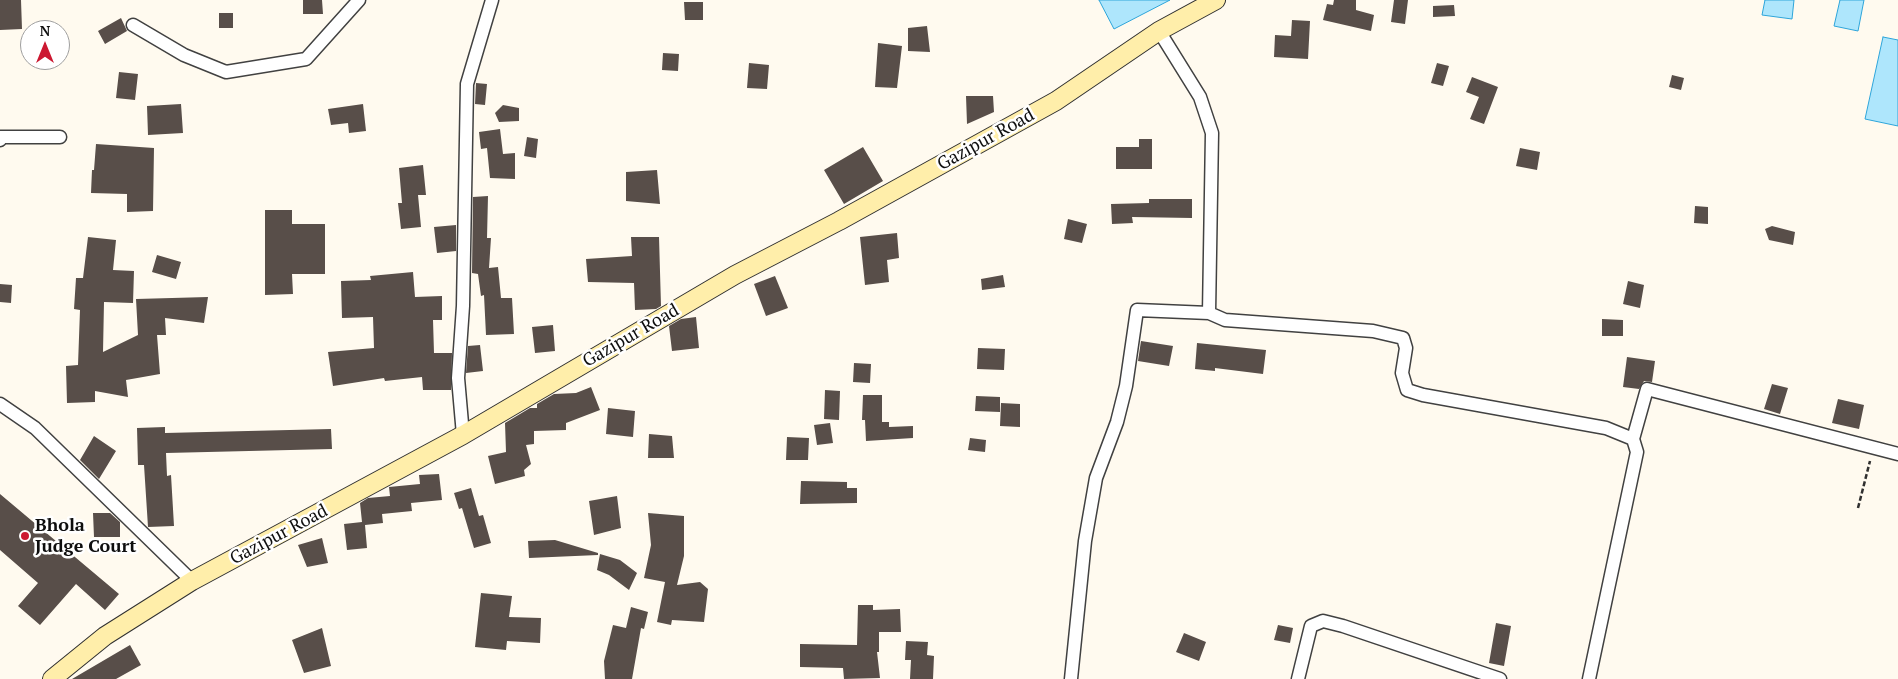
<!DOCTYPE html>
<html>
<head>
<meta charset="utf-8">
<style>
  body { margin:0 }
  #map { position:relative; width:1898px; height:679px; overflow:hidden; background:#fffaef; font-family:"PT Serif",serif }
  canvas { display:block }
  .north { position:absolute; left:20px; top:20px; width:50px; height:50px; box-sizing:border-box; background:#fff; border:1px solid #9f9f9f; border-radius:50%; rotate:0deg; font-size:14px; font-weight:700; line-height:20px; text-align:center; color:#0e0e0e }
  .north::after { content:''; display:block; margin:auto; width:18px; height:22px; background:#cc1831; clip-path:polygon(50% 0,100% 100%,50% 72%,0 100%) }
</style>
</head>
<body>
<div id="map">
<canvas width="1898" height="679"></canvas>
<div class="north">N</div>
</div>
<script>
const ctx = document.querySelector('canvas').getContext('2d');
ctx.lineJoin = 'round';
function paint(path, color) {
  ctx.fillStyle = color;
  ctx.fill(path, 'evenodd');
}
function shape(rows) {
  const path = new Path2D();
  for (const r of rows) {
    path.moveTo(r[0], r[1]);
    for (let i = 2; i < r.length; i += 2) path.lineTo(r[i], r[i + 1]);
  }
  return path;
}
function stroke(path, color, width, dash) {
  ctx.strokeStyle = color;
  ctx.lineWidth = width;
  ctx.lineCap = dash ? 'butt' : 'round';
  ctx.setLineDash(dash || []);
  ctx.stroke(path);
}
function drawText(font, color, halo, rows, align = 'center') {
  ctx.font = font + ' "PT Serif",serif';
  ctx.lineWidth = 5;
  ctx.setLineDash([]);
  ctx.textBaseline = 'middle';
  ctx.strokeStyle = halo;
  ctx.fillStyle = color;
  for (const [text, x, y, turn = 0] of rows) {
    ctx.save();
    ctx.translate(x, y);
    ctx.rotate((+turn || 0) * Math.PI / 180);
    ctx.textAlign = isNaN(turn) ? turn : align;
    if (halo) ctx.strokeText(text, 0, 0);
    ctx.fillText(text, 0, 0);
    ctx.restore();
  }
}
const water = shape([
  [1099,0,1170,0,1114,29,1099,0],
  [1765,0,1794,0,1792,19,1762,15,1765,0],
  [1840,0,1864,0,1858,31,1834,26,1840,0],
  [1883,37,1898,40,1898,126,1865,119,1883,37]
]);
paint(water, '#aee6fc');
stroke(water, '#2ea5da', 1);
paint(shape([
  [0,0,21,0,22,29,0,30],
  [303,0,322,0,323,14,303,14],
  [1334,0,1356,0,1356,10,1374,15,1371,31,1323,20,1327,4,1333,5],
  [1394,0,1408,0,1405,24,1391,22],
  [684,2,703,2,703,20,685,20],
  [1454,5,1455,16,1433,17,1433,6],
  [219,13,233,13,233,28,219,28],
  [121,18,127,31,105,44,98,31],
  [1292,20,1310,21,1308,59,1274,57,1275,35,1291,36],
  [927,26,930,52,908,51,908,28],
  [878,43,902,46,897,88,875,87],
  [663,53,679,54,678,71,662,70],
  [749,63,769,65,767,89,747,88],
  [1437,63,1449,66,1443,86,1431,83],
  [119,72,138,74,135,100,116,98],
  [1672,75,1684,78,1681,90,1669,87],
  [1472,77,1498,87,1484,124,1470,119,1479,97,1466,92],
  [476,83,487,84,485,105,475,104],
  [966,96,993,96,994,112,967,124],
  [181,104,183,133,148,135,147,106],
  [363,104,366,131,349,133,348,123,331,125,328,109],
  [503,105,519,108,519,121,499,122,495,113],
  [500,129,503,154,515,153,515,179,490,178,487,148,481,149,479,132],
  [527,137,538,139,536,158,524,156],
  [1139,139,1152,139,1152,169,1116,169,1116,147,1139,147],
  [96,144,154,148,153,211,127,212,127,194,91,193,92,170,94,170],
  [863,147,883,181,844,204,824,170],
  [1520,148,1540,152,1537,170,1516,166],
  [423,165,426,195,418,195,421,227,401,229,398,203,402,203,399,168],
  [657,170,660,204,626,201,626,172],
  [488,196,487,238,491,238,489,268,498,267,501,298,512,298,514,334,486,335,484,295,481,296,478,274,472,273,473,197],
  [1149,199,1192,199,1192,218,1132,217,1133,223,1112,224,1111,204,1149,203],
  [1695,206,1708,207,1708,224,1694,223],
  [265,210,292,210,292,224,325,224,325,274,292,274,293,294,265,295],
  [1068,219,1087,224,1082,243,1064,239],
  [456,225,456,251,437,253,434,227],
  [1772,226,1795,232,1793,245,1769,240,1765,229],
  [897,233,899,258,887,260,889,282,865,285,860,237],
  [88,237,116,240,113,270,134,271,133,303,104,302,103,352,138,335,136,299,208,297,204,323,165,318,166,335,157,335,160,374,126,380,128,397,95,391,95,402,67,403,66,366,78,365,80,310,74,309,76,278,83,278],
  [631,237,659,237,661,306,656,309,635,310,634,283,588,282,586,259,632,256],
  [157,255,181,262,176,279,152,272],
  [413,272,415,297,442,296,442,320,433,320,434,353,452,353,451,390,423,390,422,377,385,381,384,378,333,386,328,352,374,348,373,317,342,318,341,281,371,280,370,276],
  [1003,275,1005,287,982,290,981,279],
  [775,276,788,308,766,316,754,284],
  [1628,281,1644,285,1640,308,1623,304],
  [0,284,12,285,11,303,0,302],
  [696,317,699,348,672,351,669,326,681,319],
  [1602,319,1623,320,1623,336,1602,336],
  [553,325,555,351,535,353,532,327],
  [1141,341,1173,346,1169,366,1138,361],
  [1197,343,1266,350,1263,374,1215,368,1215,371,1195,369],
  [480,345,483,371,466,373,468,346],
  [978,348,1005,349,1004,370,977,369],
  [1627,357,1655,361,1652,382,1644,381,1639,389,1623,387],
  [854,363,871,364,870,383,853,382],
  [1772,384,1788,388,1780,414,1764,409],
  [591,387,600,410,566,423,566,430,534,431,534,444,526,445,531,464,524,470,525,476,495,484,488,456,506,452,505,423,530,408,537,408,537,404,554,394,576,393],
  [825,390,840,391,839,420,824,419],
  [863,395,882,395,882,422,889,422,889,427,913,426,913,438,866,441,865,420,862,420],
  [976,396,1000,397,1000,412,975,411],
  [1838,399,1864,405,1859,429,1832,423],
  [1001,403,1020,404,1020,427,1000,426],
  [608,408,635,411,633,437,606,434],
  [830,423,833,443,817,445,814,425],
  [165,427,165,433,331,429,332,449,166,453,167,476,171,475,174,526,148,527,144,465,138,465,137,428],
  [649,434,672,436,674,458,648,458],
  [94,436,116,451,99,479,80,460],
  [787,437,809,438,808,460,786,460],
  [970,438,986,440,985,452,968,450],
  [439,474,442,500,411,503,412,511,382,514,383,523,365,525,367,548,347,550,344,524,362,522,360,503,368,498,390,496,389,487,420,484,419,475],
  [801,481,847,482,847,488,857,488,857,503,800,504],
  [471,488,479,516,483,515,491,543,474,548,462,508,459,509,454,493],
  [0,494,119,594,105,610,76,584,40,625,18,606,38,583,0,550],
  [617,496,621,528,594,535,589,501],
  [93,513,110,513,120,522,120,537,94,537],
  [648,513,684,516,684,556,677,585,700,582,708,589,704,622,672,620,671,625,657,622,665,582,644,578,651,545],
  [322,538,328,563,307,567,298,545],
  [555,540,598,553,598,555,529,558,528,541],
  [600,554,620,560,637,573,629,590,609,575,597,570],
  [481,593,512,596,509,617,541,618,540,643,507,641,506,650,475,647],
  [858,605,873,605,873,610,900,609,901,632,879,632,879,652,877,652,880,678,844,679,843,668,800,667,800,644,857,645],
  [631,607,648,612,644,629,641,628,632,679,605,679,604,661,613,625,626,628],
  [1496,623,1511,626,1504,666,1489,663],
  [1278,625,1293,628,1290,643,1274,640],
  [322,628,331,666,304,673,292,640],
  [1184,633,1206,642,1199,661,1176,652],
  [906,641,928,642,927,655,934,656,933,679,910,679,911,660,905,660],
  [130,645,141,665,116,679,72,679]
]), '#584e49');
const street = shape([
  [133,25,184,55,226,72,306,59,359,0],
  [1159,31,1200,97,1212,133,1209,313,1225,320,1373,331,1403,338,1406,348,1402,373,1407,390,1423,395,1606,428,1633,439,1637,452,1589,679],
  [0,140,1,137,60,137],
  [0,404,35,428,192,581],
  [463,435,458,378,463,306,467,84,492,0],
  [1633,439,1647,389,1898,454],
  [1071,679,1085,541,1096,478,1117,422,1126,386,1137,310,1209,313],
  [1298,679,1311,626,1323,621,1343,626,1500,679]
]);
const secondary = shape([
  [52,679,105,636,192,581,463,435,735,275,839,221,1056,101,1159,31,1216,0]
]);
stroke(street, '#414141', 15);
stroke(secondary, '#303030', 20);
stroke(shape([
  [1858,508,1870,461]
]), '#303030', 2.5, [5, 2.5]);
stroke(street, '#fff', 12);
stroke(secondary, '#fea', 18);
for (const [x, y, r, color] of [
  [25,536,5,"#cc1831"]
]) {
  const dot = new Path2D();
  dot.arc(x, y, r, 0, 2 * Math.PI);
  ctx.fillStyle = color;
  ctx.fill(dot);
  stroke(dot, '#fff', 2);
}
drawText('18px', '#0e0e0e', '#fff', [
  ["Gazipur Road",986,140,-29],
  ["Gazipur Road",631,336,-30],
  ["Gazipur Road",279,535,-28]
]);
drawText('bold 18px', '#0e0e0e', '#fff', [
  ["Bhola",35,526],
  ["Judge Court",35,547]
], 'left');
</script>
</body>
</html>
